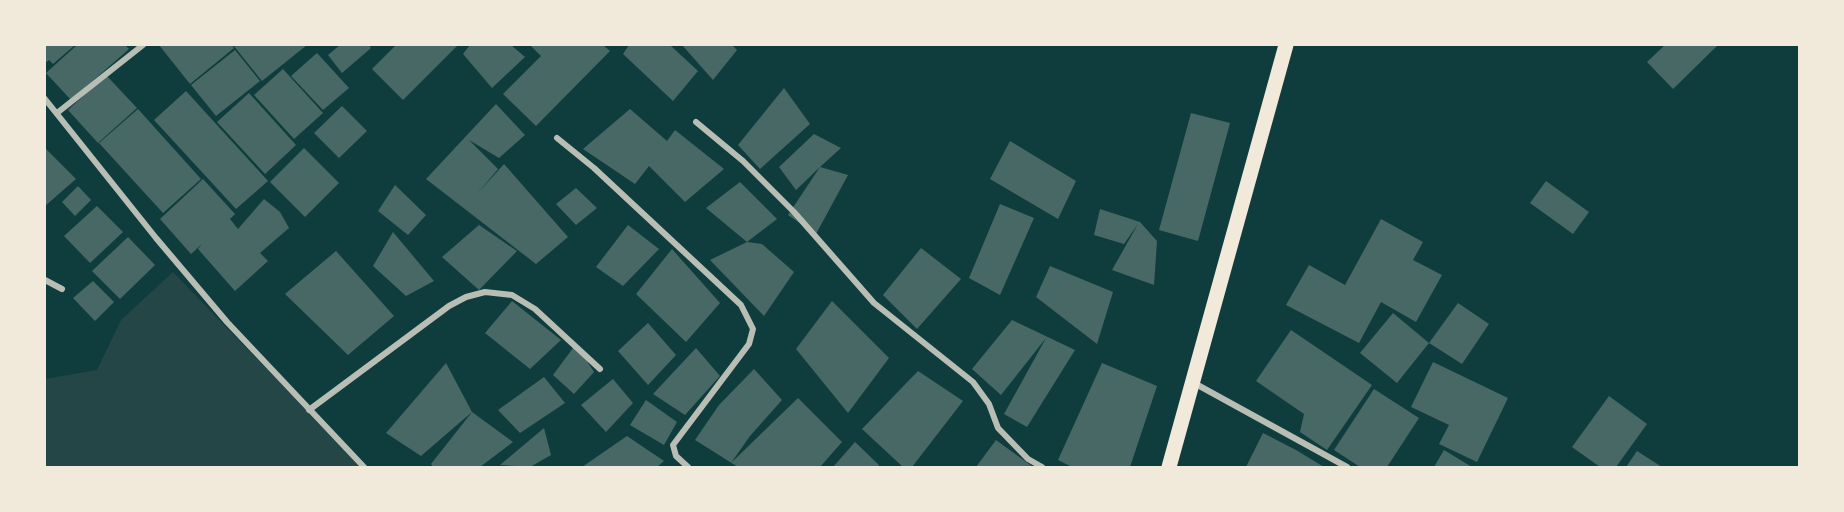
<!DOCTYPE html>
<html>
<head>
<meta charset="utf-8">
<style>
  body { margin:0 }
  #map { position:relative; width:1844px; height:512px; overflow:hidden; background:#0f3d3e; font-family:Roboto,sans-serif }
  canvas { display:block }
  .frame { position:absolute; inset:0; border:46px solid #f1e9da; pointer-events:none }
</style>
</head>
<body>
<div id="map">
<canvas width="1844" height="512"></canvas>
<div class="frame"></div>
</div>
<script>
const ctx = document.querySelector('canvas').getContext('2d');
ctx.lineJoin = 'round';
function paint(path, color) {
  ctx.fillStyle = color;
  ctx.fill(path, 'evenodd');
}
function shape(rows) {
  const path = new Path2D();
  for (const r of rows) {
    path.moveTo(r[0], r[1]);
    for (let i = 2; i < r.length; i += 2) path.lineTo(r[i], r[i + 1]);
  }
  return path;
}
function stroke(path, color, width, dash) {
  ctx.strokeStyle = color;
  ctx.lineWidth = width;
  ctx.lineCap = dash ? 'butt' : 'round';
  ctx.setLineDash(dash || []);
  ctx.stroke(path);
}
paint(shape([
  [173,272,256,358,365,467,45,467,45,379,97,370,121,320]
]), '#244646');
paint(shape([
  [45,45,75,45,53,64,49,60,45,63],
  [77,45,125,45,129,49,71,100,46,73],
  [159,45,232,45,234,48,190,84],
  [233,45,307,45,262,81],
  [340,45,369,45,371,48,342,73,328,55],
  [396,45,458,45,403,100,372,69],
  [470,45,511,45,525,57,492,88,463,54],
  [530,45,603,45,610,51,536,126,503,94,541,56],
  [629,45,670,45,698,71,673,101,623,54],
  [682,45,732,45,737,50,713,80],
  [1665,45,1718,45,1673,89,1647,62],
  [235,50,260,81,216,116,191,85],
  [317,53,349,88,323,110,291,76],
  [283,69,323,113,294,139,254,95],
  [106,75,137,108,98,143,68,110],
  [784,88,810,124,760,169,738,145],
  [186,91,268,181,236,209,154,120],
  [249,93,296,145,265,174,217,122],
  [496,104,525,135,499,158,469,140,498,169,477,194,504,164,568,237,536,264,426,179],
  [342,106,367,131,339,158,314,133],
  [138,109,201,179,163,213,99,143],
  [630,109,667,141,675,130,724,169,685,202,649,166,635,184,583,149],
  [1191,113,1230,123,1198,241,1159,230],
  [814,134,841,148,820,167,848,175,816,234,788,215,820,167,796,190,779,167],
  [1010,141,1076,181,1058,219,990,179],
  [45,148,76,179,45,206],
  [304,148,339,183,305,217,270,182],
  [203,179,235,214,230,219,238,229,264,199,280,212,289,228,260,253,268,261,235,291,198,249,202,244,191,254,160,219],
  [1546,181,1589,212,1573,234,1530,203],
  [740,182,777,219,747,242,706,208],
  [395,185,426,215,408,235,378,211],
  [78,186,91,200,75,216,62,202],
  [576,188,597,208,576,225,556,204],
  [1000,204,1034,218,1000,295,969,278],
  [97,206,123,232,90,263,64,236],
  [1100,209,1140,222,1157,241,1154,285,1112,270,1138,224,1124,244,1094,235],
  [1381,219,1423,242,1413,260,1442,275,1416,322,1381,302,1359,343,1286,305,1309,265,1345,285],
  [479,225,517,251,479,290,442,257],
  [628,225,659,249,623,286,596,267],
  [393,232,434,281,406,296,373,266],
  [128,237,155,265,120,299,92,271],
  [747,242,762,244,794,272,764,316,710,260],
  [921,248,961,279,917,329,883,295],
  [672,249,720,303,686,342,636,294],
  [336,251,394,316,348,355,285,294],
  [1050,266,1113,292,1097,344,1036,297],
  [93,281,114,302,95,321,73,298],
  [512,301,561,340,530,369,485,333],
  [832,301,889,358,848,413,796,349],
  [1458,303,1489,324,1462,364,1429,343],
  [1393,313,1429,343,1397,383,1360,353],
  [1012,320,1075,350,1027,427,1004,414,1046,338,1001,395,972,369],
  [648,323,676,355,648,385,618,351],
  [1291,330,1372,385,1327,450,1300,432,1304,414,1256,381],
  [576,344,594,372,574,394,553,375],
  [696,348,720,376,685,415,653,394],
  [1433,362,1508,398,1477,462,1439,444,1449,425,1411,407],
  [446,363,472,412,421,456,386,433],
  [1102,363,1157,386,1130,467,1072,467,1058,460],
  [754,369,782,400,750,436,731,463,798,398,842,442,820,467,738,467,695,440,719,405],
  [918,371,963,401,912,467,903,467,862,429],
  [544,377,565,403,520,433,498,410],
  [613,379,633,403,606,432,581,405],
  [1374,389,1419,418,1387,467,1360,467,1334,450],
  [1609,396,1647,424,1616,467,1600,467,1572,447],
  [646,400,677,422,664,445,630,425],
  [472,412,513,442,480,467,433,467,431,464],
  [544,428,551,455,530,467,500,465],
  [1263,433,1296,450,1324,467,1246,467],
  [627,436,664,461,657,467,582,467],
  [996,440,1033,467,976,467],
  [855,442,879,465,878,467,833,467],
  [1444,450,1472,467,1434,467],
  [1637,451,1662,467,1626,467]
]), '#486865');
stroke(shape([
  [45,99,156,238,227,322,364,467],
  [57,113,143,45],
  [696,122,743,161,794,212,874,303,973,382,989,404,998,428,1028,459,1042,467],
  [557,138,594,168,741,305,753,329,749,344,673,445,676,456,688,467],
  [45,280,62,289],
  [1194,383,1347,467],
  [309,410,449,306,466,297,485,292,512,295,535,309,600,369]
]), '#b8beb3', 6);
stroke(shape([
  [1169,467,1286,45]
]), '#f1e9da', 15);
</script>
</body>
</html>
